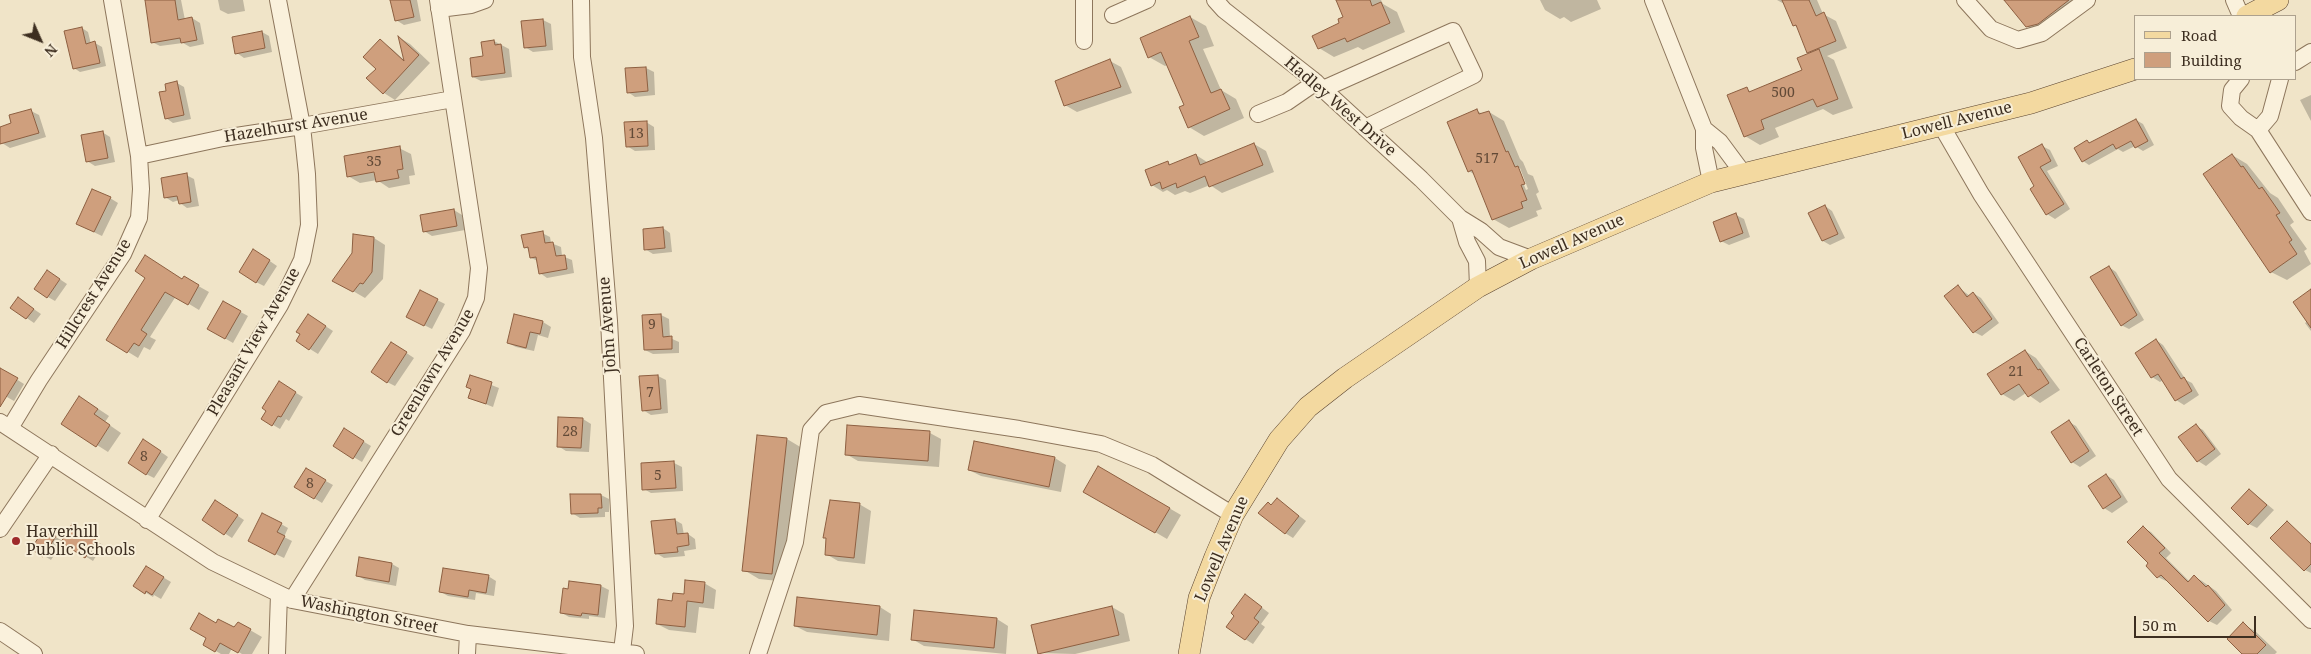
<!DOCTYPE html>
<html>
<head>
<meta charset="utf-8">
<style>
  body { margin:0 }
  #map { position:relative; width:2311px; height:654px; overflow:hidden; background:#f0e4c8; font-family:"Noto Serif",serif }
  canvas { display:block }
  .legend { position:absolute; left:2134px; top:15px; width:162px; height:65px; box-sizing:border-box; background:#f7eed8; border:1px solid #ada18e; margin:0; padding:6px 9px; list-style:none; font-size:15px; color:#3d2e20 }
  .legend li { display:flex; align-items:center; gap:10px; height:25px }
  .legend b { width:25px; border:1px solid #ada18e }
  .north { position:absolute; left:15px; top:15px; width:50px; height:50px; -webkit-text-stroke:4px #f7eed8; paint-order:stroke; rotate:134deg; font-size:14px; font-weight:700; line-height:20px; text-align:center; color:#3d2e20 }
  .north::after { content:''; display:block; margin:auto; width:18px; height:22px; background:#3d2e20; clip-path:polygon(50% 0,100% 100%,50% 72%,0 100%) }
  .scale { position:absolute; left:2134px; top:616px; width:122px; height:22px; box-sizing:border-box; border:2px solid #3d2e20; border-top:0; padding-left:6px; font-size:15px; line-height:18px; white-space:nowrap; color:#3d2e20; -webkit-text-stroke:4px #f7eed8; paint-order:stroke }
</style>
</head>
<body>
<div id="map">
<canvas width="2311" height="654"></canvas>
<ul class="legend">
<li><b style="height:6px;background:#f3d9a0"></b>Road</li>
<li><b style="height:14px;background:#cf9f7d"></b>Building</li>
</ul>
<div class="north">N</div>
<div class="scale">50 m</div>
</div>
<script>
const ctx = document.querySelector('canvas').getContext('2d');
ctx.lineJoin = 'round';
function paint(path, color) {
  ctx.fillStyle = color;
  ctx.fill(path, 'evenodd');
}
function shape(rows) {
  const path = new Path2D();
  for (const r of rows) {
    path.moveTo(r[0], r[1]);
    for (let i = 2; i < r.length; i += 2) path.lineTo(r[i], r[i + 1]);
  }
  return path;
}
function stroke(path, color, width, dash) {
  ctx.strokeStyle = color;
  ctx.lineWidth = width;
  ctx.lineCap = dash ? 'butt' : 'round';
  ctx.setLineDash(dash || []);
  ctx.stroke(path);
}
function drawText(font, color, halo, rows, align = 'center') {
  ctx.font = font + ' "Noto Serif",serif';
  ctx.lineWidth = 4;
  ctx.setLineDash([]);
  ctx.textBaseline = 'middle';
  ctx.strokeStyle = halo;
  ctx.fillStyle = color;
  for (const [text, x, y, turn = 0] of rows) {
    ctx.save();
    ctx.translate(x, y);
    ctx.rotate((+turn || 0) * Math.PI / 180);
    ctx.textAlign = isNaN(turn) ? turn : align;
    if (halo) ctx.strokeText(text, 0, 0);
    ctx.fillText(text, 0, 0);
    ctx.restore();
  }
}
paint(shape([
  [146,0,181,0,185,20,192,18,200,23,204,44,190,47,183,43,160,46,152,42],
  [218,0,243,0,245,11,228,14,220,10],
  [392,0,417,0,421,21,404,25,396,20],
  [1338,0,1381,0,1383,4,1397,12,1405,32,1363,50,1358,47,1334,57,1319,48,1345,17],
  [1540,0,1597,0,1601,9,1571,22,1564,17,1560,19,1545,10],
  [1777,0,1817,0,1823,14,1836,21,1847,48,1827,56,1834,60,1853,108,1833,115,1823,109,1775,128,1779,137,1760,145,1745,136,1746,89,1752,92,1803,71,1811,54,1808,52,1798,28,1794,25,1786,5],
  [2005,0,2095,0,2042,35,2027,26],
  [1190,17,1206,26,1214,46,1203,49,1221,90,1236,99,1244,118,1204,136,1189,127,1185,105,1167,65,1165,66,1149,57],
  [543,20,551,24,553,50,533,52,525,47],
  [82,28,88,32,91,44,95,43,102,47,106,66,80,72,74,68],
  [262,32,269,36,272,52,244,58,237,53],
  [400,38,410,44,430,63,395,100,384,93,380,41,391,48,404,60],
  [494,41,509,49,512,77,481,81,473,77],
  [1110,61,1121,67,1132,93,1077,112,1065,105],
  [646,68,654,72,655,95,635,97,628,92],
  [177,83,184,87,191,119,173,123,166,118,168,92],
  [2311,95,2311,121,2300,100],
  [31,111,39,115,46,137,10,148,2,143,0,128,13,124],
  [1477,111,1483,114,1489,112,1504,121,1520,159,1523,162,1528,174,1533,176,1539,192,1536,194,1542,209,1536,211,1538,216,1509,228,1493,219,1475,175,1469,171],
  [1517,168,1520,168,1528,189,1526,190],
  [2136,120,2143,124,2154,145,2143,151,2135,146,2123,152,2118,149,2089,165,2083,161,2087,142,2091,144],
  [646,122,654,127,655,150,635,151,627,146],
  [102,132,110,137,115,162,95,166,87,161],
  [1254,144,1266,151,1274,172,1222,193,1210,185,1190,193,1185,191,1175,195,1167,190,1163,192,1152,185,1168,163,1172,165,1196,155,1207,162],
  [2042,146,2050,150,2058,166,2047,171,2070,209,2055,219,2047,214,2031,189,2035,187],
  [399,148,411,154,415,175,409,176,410,184,389,188,377,180,360,183,348,176],
  [2232,155,2247,164,2270,193,2278,198,2294,222,2290,225,2307,249,2304,251,2311,264,2287,280,2271,272],
  [186,175,194,179,199,206,187,208,180,203,179,200,173,202,165,197],
  [110,198,118,203,102,236,85,228],
  [1825,206,1832,211,1845,238,1830,245,1823,241],
  [454,210,462,215,465,230,432,236,424,231],
  [1736,215,1744,219,1750,237,1729,245,1721,241],
  [663,228,670,233,672,252,653,254,645,249],
  [542,233,550,237,551,243,561,247,562,256,572,260,574,273,547,278,540,273,538,261,531,258,530,250,525,247],
  [374,238,385,245,383,279,365,298,334,280,353,254],
  [261,255,277,266,264,286,256,282],
  [2109,267,2116,272,2144,320,2129,329,2121,325],
  [55,276,67,284,55,301,48,297],
  [146,277,183,280,184,278,209,292,199,310,176,296,150,337,156,340,150,350,144,347,138,358,107,339],
  [1958,287,1970,296,1973,293,1981,298,1999,323,1982,336,1974,332],
  [2311,291,2311,331,2305,323,2308,321],
  [19,299,41,314,34,323,12,308],
  [437,300,445,304,432,329,416,321],
  [224,303,248,316,233,343,209,329],
  [515,315,543,322,551,327,548,338,538,335,534,351,516,347,508,343],
  [661,315,669,319,670,338,679,342,679,353,653,354,645,350,643,316],
  [316,320,333,331,318,354,297,341],
  [2156,340,2163,345,2186,380,2192,383,2199,395,2184,405,2176,400,2163,380,2160,382,2152,377,2136,353],
  [399,348,414,358,395,386,387,382],
  [2025,351,2036,358,2060,390,2040,403,2026,393,2014,401,2002,394],
  [0,369,24,384,14,401,0,393],
  [658,376,666,380,668,413,651,415,643,410],
  [471,377,499,388,493,407,470,398,473,389],
  [279,383,303,397,289,421,286,419,280,429,263,419],
  [91,404,109,416,105,422,121,433,108,452,97,445],
  [560,418,583,419,591,424,589,452,566,451,558,446],
  [2069,422,2076,426,2096,456,2080,467,2072,462],
  [2196,426,2203,430,2221,454,2206,466,2198,461],
  [344,430,371,446,362,462,335,446],
  [930,433,941,439,939,467,858,461,846,454],
  [787,439,802,448,788,582,759,579,744,570],
  [975,442,1055,458,1066,465,1061,492,981,476,969,470],
  [151,445,168,457,154,478,146,474],
  [674,463,682,467,683,491,651,493,644,489],
  [1098,467,1181,515,1167,539,1085,491],
  [306,470,333,485,322,503,296,487],
  [2106,475,2114,480,2128,502,2112,513,2104,508,2090,486],
  [2250,490,2274,510,2257,528,2249,524],
  [601,495,609,499,609,512,605,512,605,517,580,518,572,513],
  [1277,499,1306,521,1293,538,1285,533,1268,503,1272,506],
  [859,504,871,511,865,564,838,561,826,554],
  [223,506,244,520,232,538,204,520],
  [675,520,682,524,684,535,688,534,695,539,696,549,684,551,685,556,664,558,656,553],
  [2287,523,2311,543,2311,573,2305,570],
  [281,524,288,528,284,537,292,541,284,558,257,545],
  [2143,528,2151,532,2171,553,2166,558,2190,582,2195,577,2202,581,2216,591,2232,610,2217,625,2209,621,2168,580,2166,581,2158,577,2150,563],
  [45,531,63,541,80,531,103,545,93,561,63,542,51,560,33,549],
  [392,564,399,568,396,586,365,580,357,575],
  [146,567,171,582,161,599,154,595,153,597,135,586],
  [488,576,496,581,494,596,476,593,475,600,448,596,441,592],
  [570,582,601,586,609,590,605,618,589,616,589,619,569,617,562,613],
  [704,583,716,590,714,609,699,607,696,633,669,630,657,624,674,602],
  [1252,600,1269,613,1261,624,1265,627,1253,644,1245,639],
  [880,607,891,614,889,641,807,632,795,626],
  [1112,607,1124,614,1130,641,1075,654,1039,653],
  [997,619,1008,626,1006,654,924,646,912,639],
  [238,623,262,637,252,654,242,654,232,648,229,654,221,654,204,644,217,624,235,629],
  [2243,624,2255,631,2277,652,2275,654,2244,654]
]), '#0003');
const building = shape([
  [145,0,175,0,178,20,192,17,197,40,181,43,180,38,151,43,145,0],
  [390,0,410,0,414,17,395,21,390,0],
  [1336,0,1370,0,1372,6,1381,2,1390,23,1347,42,1345,38,1318,49,1312,36,1339,23,1338,19,1343,17,1336,0],
  [1782,0,1809,0,1816,16,1824,12,1836,41,1807,53,1796,25,1793,26,1782,0],
  [2004,0,2069,0,2038,24,2026,27,2004,0],
  [1190,16,1199,37,1189,41,1211,93,1221,89,1230,109,1188,128,1179,107,1184,105,1161,52,1148,58,1140,38,1190,16],
  [543,19,546,46,524,48,521,21,543,19],
  [82,27,86,44,95,41,100,63,73,69,64,31,82,27],
  [262,31,265,48,235,54,232,37,262,31],
  [398,36,419,55,383,94,366,78,376,69,363,57,380,39,404,61,398,36],
  [494,40,495,45,501,44,505,73,472,77,470,58,483,56,481,42,494,40],
  [1819,49,1838,99,1817,107,1813,99,1761,120,1764,129,1744,137,1727,95,1747,87,1749,92,1802,70,1797,58,1819,49],
  [1110,59,1121,87,1064,106,1055,81,1110,59],
  [646,67,648,91,627,93,625,68,646,67],
  [177,81,184,115,165,119,159,92,166,91,165,84,177,81],
  [31,109,39,133,0,144,0,127,11,123,9,115,31,109],
  [1477,109,1479,114,1489,111,1506,152,1508,151,1515,167,1518,166,1525,184,1521,185,1527,200,1521,202,1523,208,1492,220,1472,170,1468,172,1447,122,1477,109],
  [2136,119,2148,141,2135,148,2131,141,2116,149,2113,144,2082,162,2074,148,2087,140,2089,143,2136,119],
  [647,121,648,146,626,147,624,122,647,121],
  [103,131,108,158,86,162,81,135,103,131],
  [1254,143,1263,165,1209,187,1205,176,1177,188,1176,183,1162,189,1160,182,1151,186,1145,170,1168,161,1169,165,1196,154,1200,165,1254,143],
  [2042,144,2051,161,2040,167,2064,204,2046,215,2030,189,2034,186,2018,157,2042,144],
  [400,146,403,169,397,170,399,178,376,182,374,172,347,177,344,156,400,146],
  [2232,154,2241,167,2243,166,2259,189,2262,187,2280,213,2276,215,2292,240,2289,242,2297,254,2270,273,2203,174,2232,154],
  [187,173,191,202,179,204,177,196,164,198,161,178,187,173],
  [92,189,111,197,94,232,76,224,92,189],
  [1825,205,1838,234,1822,241,1808,213,1825,205],
  [454,209,457,226,423,232,420,215,454,209],
  [1736,213,1743,233,1720,242,1713,222,1736,213],
  [663,227,665,248,644,250,643,229,663,227],
  [543,231,545,243,553,242,556,256,565,255,567,269,539,274,536,257,530,258,528,247,524,248,521,235,543,231],
  [353,234,374,237,372,272,363,284,360,283,353,292,332,281,352,253,353,234],
  [253,249,270,260,256,283,239,272,253,249],
  [145,255,182,279,184,276,199,285,188,305,165,292,141,330,147,334,139,346,134,343,127,353,106,340,145,278,135,271,145,255],
  [2109,266,2137,315,2121,326,2090,277,2109,266],
  [47,270,60,279,47,298,34,289,47,270],
  [1958,285,1967,297,1973,292,1992,319,1973,333,1944,296,1958,285],
  [2311,289,2311,328,2293,302,2311,289],
  [420,290,438,299,424,326,406,317,420,290],
  [18,297,34,309,26,319,10,308,18,297],
  [223,301,241,311,225,339,207,329,223,301],
  [308,314,326,326,309,350,296,341,300,334,296,332,308,314],
  [514,314,543,321,540,334,530,332,526,348,507,343,514,314],
  [661,314,663,337,672,336,672,349,644,350,642,315,661,314],
  [2156,339,2181,379,2184,377,2192,391,2175,401,2158,374,2151,378,2135,353,2156,339],
  [391,342,407,352,387,383,371,372,391,342],
  [2025,350,2038,370,2040,369,2049,383,2028,397,2019,384,2001,395,1987,374,2025,350],
  [0,368,18,378,0,407,0,368],
  [470,375,492,382,486,404,468,398,471,389,466,387,470,375],
  [658,375,661,409,642,411,639,376,658,375],
  [279,381,296,392,281,417,278,416,272,426,261,419,266,411,262,408,279,381],
  [79,396,98,409,94,414,110,425,96,447,61,424,79,396],
  [558,417,583,418,581,448,557,447,558,417],
  [2069,420,2089,451,2071,463,2051,432,2069,420],
  [2196,424,2215,449,2197,462,2178,437,2196,424],
  [847,425,930,431,928,461,845,455,847,425],
  [344,428,364,441,353,459,333,446,344,428],
  [757,435,787,438,772,574,742,571,757,435],
  [143,439,161,451,146,475,128,463,143,439],
  [974,441,1055,457,1049,487,968,470,974,441],
  [674,461,676,488,642,490,641,463,674,461],
  [1098,466,1170,508,1155,533,1083,492,1098,466],
  [306,468,326,480,314,499,294,487,306,468],
  [2106,474,2121,497,2103,509,2088,486,2106,474],
  [2249,489,2267,505,2248,525,2231,508,2249,489],
  [570,494,601,494,602,508,598,508,598,513,571,514,570,494],
  [1277,498,1299,516,1285,534,1258,513,1268,502,1271,505,1277,498],
  [215,500,238,515,224,535,202,520,215,500],
  [830,500,860,503,854,558,825,555,826,538,823,538,830,500],
  [262,513,282,523,277,532,285,536,275,555,248,541,262,513],
  [675,519,677,534,688,533,689,545,677,547,678,552,655,554,651,521,675,519],
  [2287,521,2311,544,2311,564,2304,571,2270,538,2287,521],
  [72,524,96,540,85,558,61,542,72,524],
  [2143,526,2165,548,2159,553,2188,582,2194,575,2206,587,2208,585,2225,605,2208,622,2161,575,2157,578,2146,566,2148,563,2127,542,2143,526],
  [44,529,56,536,43,557,31,549,44,529],
  [359,557,392,563,389,582,356,576,359,557],
  [146,566,164,577,152,595,146,591,145,594,133,586,146,566],
  [443,568,489,575,486,593,469,590,468,597,439,592,443,568],
  [685,580,705,582,703,603,687,601,685,627,656,624,658,599,672,601,673,593,684,594,685,580],
  [569,581,601,585,598,615,582,613,581,616,560,613,563,588,568,589,569,581],
  [1245,594,1262,607,1254,618,1259,622,1245,640,1226,627,1234,616,1231,613,1245,594],
  [797,597,880,606,877,635,794,626,797,597],
  [1112,606,1119,635,1038,654,1031,625,1112,606],
  [914,610,997,618,994,648,911,640,914,610],
  [199,613,216,623,218,619,234,627,238,622,251,629,238,653,220,643,215,652,203,645,206,638,190,629,199,613],
  [2243,622,2266,645,2257,654,2242,654,2227,639,2243,622]
]);
paint(building, '#cf9f7d');
stroke(building, '#8d5f41', 1);
const minor = shape([
  [581,0,582,57,594,138,609,321,625,626,622,651],
  [1084,0,1084,41],
  [1215,0,1224,10,1312,79,1421,179,1460,218],
  [1653,0,1704,129],
  [1965,0,1991,29,2018,40,2042,33,2087,0],
  [2234,0,2241,16],
  [439,9,471,5,485,0],
  [1113,15,1147,0],
  [2295,62,2311,52],
  [2241,79,2232,90,2230,106,2241,118,2258,130,2311,212],
  [1323,89,1453,31,1474,75,1365,128],
  [1258,114,1287,102,1316,82],
  [1941,125,1981,194,2169,479,2311,620],
  [2258,130,2270,116,2280,79],
  [139,156,223,138,302,126,453,99],
  [1711,182,1704,148,1704,129,1720,142,1743,173],
  [1478,287,1477,261,1467,242,1460,218,1481,231,1499,247,1531,259],
  [0,422,213,562,292,600,468,634,636,654],
  [10,428,39,380,123,254,139,218,141,189,139,156,112,0],
  [147,520,280,305,302,260,309,225,307,174,302,126,278,0],
  [0,529,51,454],
  [292,600,462,331,476,298,479,268,438,0],
  [0,631,34,654],
  [277,654,279,594],
  [467,654,468,634],
  [758,654,795,542,811,430,826,413,859,405,1019,429,1101,444,1152,465,1233,515]
]);
const major = shape([
  [2247,16,2278,0],
  [1189,654,1199,598,1215,557,1233,515,1279,440,1308,407,1345,378,1478,287,1531,259,1711,182,2031,103,2135,69]
]);
stroke(minor, '#8d765c', 18);
stroke(major, '#5b4430', 22);
stroke(minor, '#faf1dc', 16);
stroke(major, '#f3d9a0', 21);
for (const [x, y, r, color] of [
  [16,541,5,"#9e2a2b"]
]) {
  const dot = new Path2D();
  dot.arc(x, y, r, 0, 2 * Math.PI);
  ctx.fillStyle = color;
  ctx.fill(dot);
  stroke(dot, '#f7eed8', 2);
}
drawText('14px', '#624a37', null, [
  ["500",1783,93],
  ["13",636,134],
  ["517",1487,159],
  ["35",374,162],
  ["9",652,325],
  ["21",2016,372],
  ["7",650,393],
  ["28",570,432],
  ["8",144,457],
  ["5",658,476],
  ["8",310,484]
]);
drawText('16px', '#3d2e20', '#f7eed8', [
  ["Hadley West Drive",1340,107,41],
  ["Lowell Avenue",1957,121,-14],
  ["Hazelhurst Avenue",296,126,-9],
  ["Lowell Avenue",1572,242,-24],
  ["Hillcrest Avenue",94,294,-58],
  ["John Avenue",608,325,-94],
  ["Pleasant View Avenue",254,342,-60],
  ["Greenlawn Avenue",433,373,-59],
  ["Carleton Street",2108,387,57],
  ["Lowell Avenue",1222,549,-67],
  ["Washington Street",369,615,11]
]);
drawText('16px', '#3d2e20', '#f7eed8', [
  ["Haverhill",26,532],
  ["Public Schools",26,550]
], 'left');
</script>
</body>
</html>
